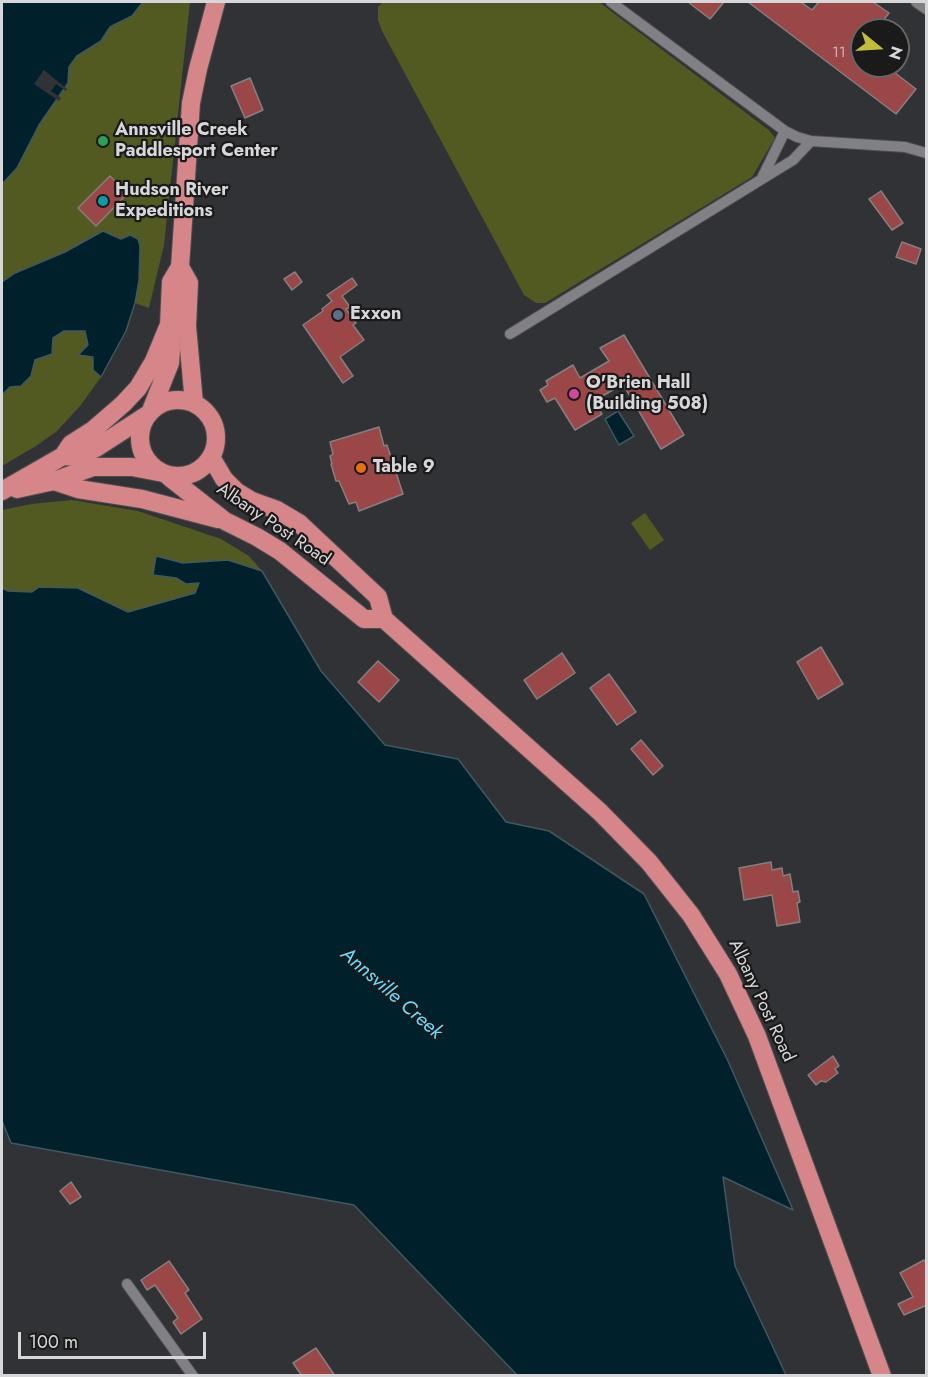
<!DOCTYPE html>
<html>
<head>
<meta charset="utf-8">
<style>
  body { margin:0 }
  #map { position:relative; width:928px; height:1377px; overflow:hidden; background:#313235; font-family:Jost,sans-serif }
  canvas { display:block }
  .frame { position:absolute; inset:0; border:3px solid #d7d7da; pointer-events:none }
  .north { position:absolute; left:850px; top:18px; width:60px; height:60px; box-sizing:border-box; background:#1a1a1b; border:2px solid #666667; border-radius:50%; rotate:108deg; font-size:16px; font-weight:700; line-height:24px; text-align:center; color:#d7d7da }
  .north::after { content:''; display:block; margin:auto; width:21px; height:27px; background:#c3bd3e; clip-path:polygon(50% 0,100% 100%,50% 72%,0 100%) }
  .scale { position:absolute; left:18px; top:1332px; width:188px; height:27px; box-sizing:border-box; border:3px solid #d7d7da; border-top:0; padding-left:8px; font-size:18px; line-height:21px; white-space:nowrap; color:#d7d7da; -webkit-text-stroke:4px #1a1a1b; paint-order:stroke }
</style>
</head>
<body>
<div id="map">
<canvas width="928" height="1377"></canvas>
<div class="frame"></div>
<div class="north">N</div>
<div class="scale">100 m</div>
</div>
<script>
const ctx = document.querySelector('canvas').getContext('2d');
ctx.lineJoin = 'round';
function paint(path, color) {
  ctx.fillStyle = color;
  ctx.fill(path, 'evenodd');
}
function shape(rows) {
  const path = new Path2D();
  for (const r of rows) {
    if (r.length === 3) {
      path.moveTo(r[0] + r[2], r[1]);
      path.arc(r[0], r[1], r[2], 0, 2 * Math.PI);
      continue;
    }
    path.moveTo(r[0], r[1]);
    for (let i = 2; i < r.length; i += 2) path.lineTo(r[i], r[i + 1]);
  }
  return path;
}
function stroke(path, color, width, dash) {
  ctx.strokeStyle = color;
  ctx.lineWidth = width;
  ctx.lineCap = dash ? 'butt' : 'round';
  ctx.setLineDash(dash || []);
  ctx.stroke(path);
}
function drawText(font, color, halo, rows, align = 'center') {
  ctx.font = font + ' Jost,sans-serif';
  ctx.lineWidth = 4.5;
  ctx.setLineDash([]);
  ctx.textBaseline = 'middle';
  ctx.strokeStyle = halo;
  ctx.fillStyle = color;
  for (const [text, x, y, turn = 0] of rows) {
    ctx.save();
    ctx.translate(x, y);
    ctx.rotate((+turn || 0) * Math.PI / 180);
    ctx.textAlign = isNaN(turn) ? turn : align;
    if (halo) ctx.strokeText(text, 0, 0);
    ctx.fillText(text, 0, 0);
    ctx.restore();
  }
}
paint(shape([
  [143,2,190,2,164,245,149,308,135,303,139,281,122,239,103,231,65,252,15,273,2,282,2,184,17,168,39,125,67,83,69,67,77,56,101,41,110,27,132,16],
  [383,2,599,2,770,131,775,138,752,177,545,303,536,303,524,295,382,31,378,20,378,7],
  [63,331,85,331,93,357,93,370,101,377,80,406,57,431,36,446,2,466,2,395,10,387,21,386,31,376,35,360,53,338],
  [72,500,138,511,221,539,249,556,262,571,228,560,183,563,156,557,153,575,176,578,186,584,199,583,195,594,128,612,78,588,32,592,8,591,2,588,2,510,31,504],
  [645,513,664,540,650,550,631,523]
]), '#525a21');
const water = shape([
  [2,2,143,2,132,16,110,27,101,41,77,56,69,67,68,83,39,125,17,168,2,184,2,2],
  [103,231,121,239,130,235,138,239,140,246,139,281,135,303,126,331,101,377,93,370,93,357,78,355,88,345,85,331,64,331,53,338,52,354,35,360,31,376,21,386,10,387,2,395,2,282,15,273,65,252,103,231],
  [618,411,634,436,619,445,605,419,618,411],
  [156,556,183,563,228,560,262,571,321,671,385,745,458,759,506,822,549,831,644,894,728,1061,793,1210,723,1177,735,1266,786,1375,517,1375,354,1205,11,1143,2,1121,2,588,8,591,32,592,39,587,78,588,128,612,195,593,199,583,186,584,176,578,153,575,156,556]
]);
paint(water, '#00212c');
stroke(water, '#405860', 1.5);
paint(shape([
  [44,70,67,89,66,91,56,84,51,91,61,98,59,101,34,84]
]), '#313235');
const building = shape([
  [688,2,724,2,710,19,688,2],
  [748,2,801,2,812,10,819,2,873,2,889,13,876,30,862,30,862,66,886,66,916,89,896,114,748,2],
  [250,78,263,110,245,118,231,86,250,78],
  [110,176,128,193,96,226,78,208,110,176],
  [881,191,903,223,892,230,869,199,881,191],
  [902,242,921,249,916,264,896,257,902,242],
  [295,272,302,282,292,290,284,279,295,272],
  [352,278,357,285,342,296,350,307,346,309,356,323,353,325,364,340,340,357,353,376,343,383,303,325,323,311,322,309,332,301,327,295,352,278],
  [624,335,684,435,661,449,623,384,594,401,602,414,575,430,555,398,547,402,540,390,548,385,546,381,573,365,580,378,609,361,600,348,624,335],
  [379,427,384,446,387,445,403,494,359,511,356,502,349,504,339,481,336,481,331,464,332,464,330,456,333,454,330,442,379,427],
  [821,647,843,684,818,699,797,662,821,647],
  [562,653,575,673,537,699,524,680,562,653],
  [378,661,399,680,379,702,358,682,378,661],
  [609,674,636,712,617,725,590,688,609,674],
  [641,740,663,766,653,775,631,749,641,740],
  [771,862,772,870,782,868,783,876,790,874,793,892,798,891,800,902,797,903,800,922,777,926,772,895,744,900,739,868,771,862],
  [833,1056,839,1066,835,1069,838,1073,826,1082,821,1081,816,1085,808,1075,833,1056],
  [71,1182,81,1197,70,1204,60,1191,71,1182],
  [924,1260,927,1265,927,1305,904,1315,898,1304,913,1297,900,1273,924,1260],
  [169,1261,189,1290,185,1293,202,1319,181,1334,173,1322,178,1318,155,1285,147,1290,141,1280,169,1261],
  [316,1348,335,1376,302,1376,293,1363,316,1348]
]);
paint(building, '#9b4647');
stroke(building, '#858080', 1.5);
const street = shape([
  [611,2,785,131,797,137,811,141,905,147,926,153],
  [916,2,926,9],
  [762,178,785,131],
  [510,334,793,160,811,141],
  [127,1284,193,1376]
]);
const highway = shape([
  [180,267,189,283,187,326,194,403],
  [178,438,38],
  [152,408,170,363,171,350,169,326,171,282,180,267,191,103,198,69,216,2],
  [63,456,71,444,93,430,123,404,138,388,154,361,168,327],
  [211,457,224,479,237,492,252,501,277,510,299,523,378,597,384,619,600,812,649,862,691,915,728,974,757,1036,882,1376],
  [169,477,225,521,257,537,280,551,364,619,384,619],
  [54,481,78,489,142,499,218,519],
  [17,489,54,481,93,467,132,467,158,472],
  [2,491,63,456,78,457,96,448,147,415]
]);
stroke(street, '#4e4f52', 12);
stroke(highway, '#4e4f52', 20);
stroke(street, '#818185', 10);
stroke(highway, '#d68588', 18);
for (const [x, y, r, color] of [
  [103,141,6,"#2e9e5b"],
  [103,201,6,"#0f9aa8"],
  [338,315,6,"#5c6f8a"],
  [574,394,6,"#d1479c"],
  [361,468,6,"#e8710a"]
]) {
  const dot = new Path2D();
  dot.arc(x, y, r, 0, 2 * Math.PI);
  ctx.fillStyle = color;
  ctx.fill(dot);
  stroke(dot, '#1a1a1b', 2);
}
drawText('15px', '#c8b3b5', null, [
  ["11",839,53]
]);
drawText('bold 18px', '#d7d7da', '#1a1a1b', [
  ["Annsville Creek",115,131],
  ["Paddlesport Center",115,152],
  ["Hudson River",115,191],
  ["Expeditions",115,212],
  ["Exxon",350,315],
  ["O'Brien Hall",586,384],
  ["(Building 508)",586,405],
  ["Table 9",373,468]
], 'left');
drawText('18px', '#d7d7da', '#1a1a1b', [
  ["Albany Post Road",273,525,34],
  ["Albany Post Road",761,1001,65]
]);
drawText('italic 20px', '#68dbfe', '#1a1a1b', [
  ["Annsville Creek",391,994,41]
]);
</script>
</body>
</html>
